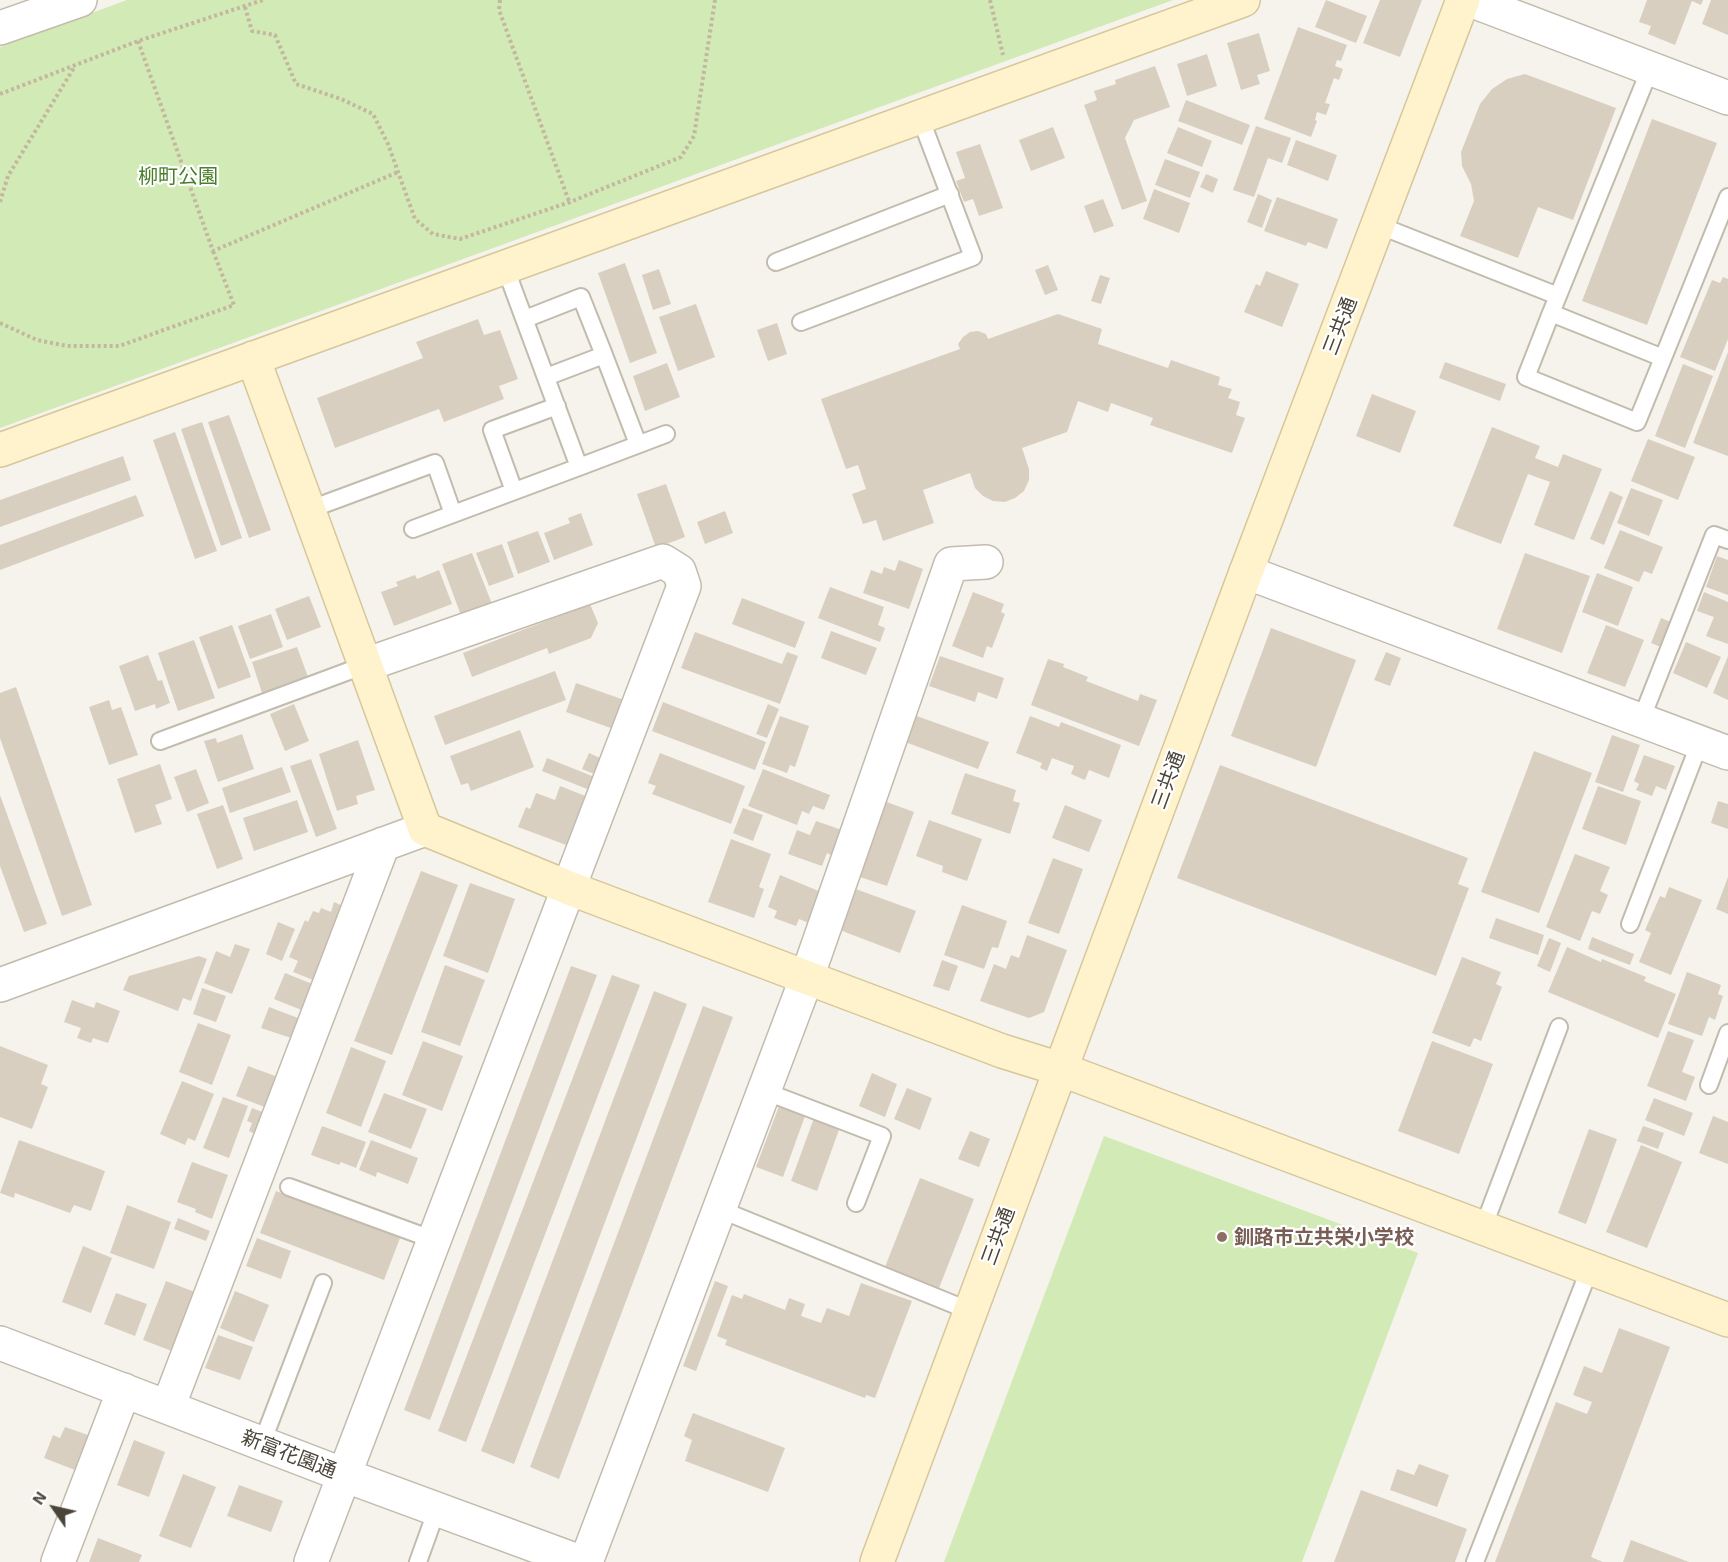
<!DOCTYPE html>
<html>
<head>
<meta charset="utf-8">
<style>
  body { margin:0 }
  #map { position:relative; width:1728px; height:1562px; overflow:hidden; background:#f6f3ec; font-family:"Exo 2",sans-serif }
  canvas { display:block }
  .north { position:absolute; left:24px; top:1478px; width:60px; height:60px; -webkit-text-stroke:4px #fff; paint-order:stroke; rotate:304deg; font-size:16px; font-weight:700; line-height:24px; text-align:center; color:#4b4439 }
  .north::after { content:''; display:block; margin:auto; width:21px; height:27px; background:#4b4439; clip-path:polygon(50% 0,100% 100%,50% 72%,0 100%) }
</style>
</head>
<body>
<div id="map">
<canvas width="1728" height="1562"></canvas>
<div class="north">N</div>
</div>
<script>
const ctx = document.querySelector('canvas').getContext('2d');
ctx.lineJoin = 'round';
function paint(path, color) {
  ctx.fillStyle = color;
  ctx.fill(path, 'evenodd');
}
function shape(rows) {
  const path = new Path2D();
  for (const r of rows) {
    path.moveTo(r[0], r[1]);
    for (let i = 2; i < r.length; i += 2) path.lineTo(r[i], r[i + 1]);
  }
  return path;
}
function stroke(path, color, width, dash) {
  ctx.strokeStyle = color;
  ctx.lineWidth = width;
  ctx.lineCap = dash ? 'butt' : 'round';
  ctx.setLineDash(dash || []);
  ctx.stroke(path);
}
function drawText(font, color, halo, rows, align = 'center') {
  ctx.font = font + ' "Exo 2","Noto Sans JP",sans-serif';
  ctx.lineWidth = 4.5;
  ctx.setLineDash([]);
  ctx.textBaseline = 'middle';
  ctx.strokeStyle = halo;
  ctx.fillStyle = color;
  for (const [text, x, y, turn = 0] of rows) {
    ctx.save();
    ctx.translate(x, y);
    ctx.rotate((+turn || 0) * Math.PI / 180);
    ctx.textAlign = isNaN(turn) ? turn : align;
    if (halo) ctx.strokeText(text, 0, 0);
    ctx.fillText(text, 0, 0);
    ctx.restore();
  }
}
paint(shape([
  [127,0,1173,0,0,428,0,47],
  [1104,1136,1418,1253,1302,1562,944,1562]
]), '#d2eab5');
paint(shape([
  [1326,0,1367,16,1356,43,1315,27],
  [1380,0,1422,0,1400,57,1363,43],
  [1647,0,1703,0,1701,5,1692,1,1675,45,1648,34,1651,26,1639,22],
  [1711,0,1728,0,1728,35,1702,24],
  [1298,27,1347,45,1341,61,1337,60,1335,66,1343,69,1339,80,1334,78,1325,103,1330,104,1326,115,1317,112,1315,120,1317,121,1311,137,1264,119],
  [1259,33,1270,71,1257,75,1260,84,1241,90,1227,43],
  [1207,54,1217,86,1187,96,1177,64],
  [1155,66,1170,107,1134,120,1125,138,1147,201,1122,210,1084,105,1097,100,1094,91,1116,84,1115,80],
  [1525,74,1616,108,1573,220,1538,207,1518,258,1460,236,1474,201,1471,184,1462,166,1461,152,1480,104,1492,89,1507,79],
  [1186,100,1250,125,1242,145,1178,121],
  [1652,119,1717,143,1647,325,1582,301],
  [1256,126,1291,138,1282,163,1268,158,1254,197,1233,190],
  [1053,127,1065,158,1031,171,1019,140],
  [1178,127,1212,141,1202,167,1167,153],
  [1296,140,1337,155,1328,181,1287,165],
  [980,144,1003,208,979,216,973,199,964,202,956,181,965,178,956,152],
  [1165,159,1200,172,1190,198,1155,185],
  [1206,174,1218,179,1213,193,1200,187],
  [1154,189,1190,203,1179,233,1143,219],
  [1258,194,1272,200,1262,228,1247,222],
  [1277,197,1338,219,1327,249,1308,242,1306,246,1264,231],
  [1103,199,1114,226,1094,233,1084,206],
  [625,263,657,353,630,363,598,273],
  [1048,265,1058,290,1045,295,1035,270],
  [659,269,671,304,653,310,642,275],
  [1266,271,1299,284,1282,327,1244,312,1256,284,1260,286],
  [1100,275,1110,278,1101,304,1091,301],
  [1723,277,1728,279,1728,339,1715,371,1680,357,1712,280,1720,283],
  [696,304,715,357,678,371,659,317],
  [1058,314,1102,329,1098,344,1168,368,1171,360,1220,377,1218,385,1232,389,1228,398,1240,402,1236,415,1245,418,1232,453,1150,425,1153,418,1111,403,1108,412,1078,401,1067,432,1022,448,1029,469,1029,480,1024,491,1015,498,1005,502,993,501,983,496,975,488,970,473,923,490,934,523,883,541,876,520,863,524,852,494,866,489,858,465,846,469,821,399,960,349,958,344,963,337,970,332,978,331,986,334,988,339],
  [478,319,484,335,500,330,518,379,499,386,504,399,444,422,439,409,335,448,317,398,423,358,416,342],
  [777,323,787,354,768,361,757,330],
  [1728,352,1728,456,1693,443],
  [1445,362,1506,384,1500,401,1439,378],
  [667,363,680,397,645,411,633,376],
  [1683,364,1713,376,1685,448,1655,436],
  [1372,394,1416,411,1400,453,1356,436],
  [229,415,271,530,249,538,208,422],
  [202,422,242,538,221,546,181,429],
  [1492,427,1540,446,1535,458,1558,467,1563,454,1602,469,1574,540,1534,525,1550,482,1528,474,1501,544,1453,526],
  [175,432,217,551,195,559,153,440],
  [1648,439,1695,457,1678,500,1631,481],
  [123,456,131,480,0,527,0,500],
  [666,484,685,537,656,548,637,494],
  [1631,488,1663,500,1649,536,1617,523],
  [1610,491,1623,497,1604,545,1590,539],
  [136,495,144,516,0,570,0,545],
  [725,511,733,533,705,544,697,522],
  [581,513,593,545,554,560,544,533,570,523,568,518],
  [1620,530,1663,547,1652,574,1644,571,1639,582,1604,568],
  [538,531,550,562,518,574,507,542],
  [502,544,514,577,489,586,476,553],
  [472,553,494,609,463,621,442,564],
  [1525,553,1590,576,1562,653,1497,629],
  [1717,556,1728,560,1728,595,1706,587],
  [899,560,923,569,909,609,863,593,871,570,882,574,884,567,895,571],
  [439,570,452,604,394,626,381,592,398,586,396,582,415,575,417,579],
  [1597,573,1633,587,1618,626,1582,612],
  [830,587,884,607,878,625,885,628,880,642,818,618],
  [973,592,1004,604,1001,612,1005,614,992,648,987,646,983,658,952,646],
  [1704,592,1728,602,1728,644,1706,636,1714,617,1697,611],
  [309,596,321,627,287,640,275,609],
  [742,598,805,622,795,648,732,624],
  [590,604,598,623,591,638,549,654,547,648,472,677,463,653],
  [271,614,283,647,250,659,238,626],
  [1661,618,1673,623,1663,648,1651,643],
  [232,625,251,677,218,689,199,637],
  [1606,625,1644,640,1625,687,1587,673],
  [1271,628,1356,660,1316,767,1231,736],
  [831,631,877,648,866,675,821,658],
  [695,632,782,664,787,652,798,656,780,704,681,668],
  [194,640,215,698,178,711,158,653],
  [1686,642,1721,657,1707,688,1673,673],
  [297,647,308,677,262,693,252,662],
  [1386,652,1401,658,1390,686,1374,680],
  [148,655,158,681,162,680,170,703,156,709,155,704,135,711,119,666],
  [940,656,1004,678,997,699,978,692,975,702,929,686],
  [1728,656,1728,700,1713,693],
  [1048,659,1064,664,1063,667,1088,677,1086,681,1138,701,1140,694,1157,700,1139,746,1031,705],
  [555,671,566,700,445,745,434,716],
  [576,683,630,702,619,731,566,712],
  [16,687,92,905,62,916,0,738,0,693],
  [109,700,112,710,121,707,138,755,109,765,89,707],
  [663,702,766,742,755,770,652,731],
  [294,704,309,741,285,751,270,714],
  [768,704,779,709,767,738,756,734],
  [914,715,989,742,978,769,905,742],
  [780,716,809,726,795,767,790,765,787,773,762,764],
  [1030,716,1059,727,1061,722,1121,745,1109,778,1089,770,1085,780,1071,774,1074,766,1052,758,1047,771,1040,768,1042,763,1016,753],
  [520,730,534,767,471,791,468,783,461,785,450,756],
  [242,734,254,769,218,782,204,741,216,738,217,743],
  [1612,735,1640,745,1623,792,1595,782],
  [358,740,375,790,356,796,358,804,337,811,319,754],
  [1534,751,1592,773,1539,913,1481,892],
  [589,753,607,761,601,777,582,769],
  [660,753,745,786,731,824,652,794,656,786,648,783],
  [1644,755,1675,766,1666,790,1656,786,1652,796,1636,790,1639,784,1634,781],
  [547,758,597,778,592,791,542,771],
  [311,759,337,829,316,837,290,766],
  [160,764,172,799,155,805,162,824,135,833,117,779],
  [1220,765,1468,858,1458,884,1469,888,1436,976,1177,878],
  [282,767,291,792,230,813,222,788],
  [196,769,209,803,187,812,174,777],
  [763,769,830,795,824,810,813,806,809,814,802,811,797,825,748,806],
  [965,773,1016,790,1013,801,1020,803,1010,834,951,814],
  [560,786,588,797,569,846,518,827,526,807,530,809,536,793,555,800],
  [1598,786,1641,801,1626,845,1582,829],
  [0,795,47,924,24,932,0,866],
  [297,800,308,832,254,851,243,818],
  [884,801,914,812,887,886,857,876],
  [1718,801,1728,804,1728,829,1711,823],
  [223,805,243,859,217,869,197,814],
  [1065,805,1102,820,1089,852,1052,838],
  [743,808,763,815,753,841,733,833],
  [929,820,982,839,967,881,942,872,943,866,916,856],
  [816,821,842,830,833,856,827,853,822,866,788,854,797,830,810,835],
  [731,839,771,854,759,887,764,889,754,918,708,902],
  [1575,854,1610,867,1600,891,1608,895,1600,914,1592,911,1580,941,1546,927],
  [1053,858,1083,869,1059,934,1028,923],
  [421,871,458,885,392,1055,354,1041],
  [780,875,821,892,809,923,799,919,796,926,774,918,777,911,768,907],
  [1728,877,1728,914,1716,909],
  [470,883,515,899,488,973,443,956],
  [1669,887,1702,900,1671,975,1639,962,1651,933,1645,930,1660,896,1665,898],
  [853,888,916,911,900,953,837,929],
  [334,902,352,910,331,934,313,980,293,972,298,961,289,957,305,920,308,922,313,911,319,913,321,908,331,912],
  [962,905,1007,921,998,948,992,947,984,969,944,955],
  [1496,918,1544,935,1538,955,1489,938],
  [278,922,295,929,282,961,266,954],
  [1027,935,1067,950,1044,1012,1029,1018,980,1001,994,964,1006,969,1011,955,1019,958],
  [1592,937,1634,954,1630,965,1588,949],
  [1549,938,1561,943,1550,972,1537,966],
  [235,944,250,949,232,994,204,983,216,951,230,957],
  [1567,947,1601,962,1602,959,1646,977,1644,981,1676,994,1658,1038,1548,992],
  [199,956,207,959,191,1001,183,998,178,1011,123,990,129,976],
  [1462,957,1501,972,1496,984,1502,987,1481,1041,1474,1038,1470,1047,1432,1033],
  [942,960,958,966,949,991,933,986],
  [445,965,485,980,460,1046,421,1032],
  [571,966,597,975,430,1420,404,1410],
  [1687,972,1721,985,1718,994,1723,996,1715,1020,1709,1017,1702,1036,1668,1024],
  [285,973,320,987,309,1013,274,999],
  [612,975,640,985,466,1442,438,1431],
  [202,988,226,996,216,1022,193,1014],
  [654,991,687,1004,514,1464,481,1451],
  [72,1000,94,1008,96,1002,120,1011,108,1043,93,1038,91,1043,77,1038,81,1028,64,1022],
  [703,1006,733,1017,559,1479,530,1467],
  [269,1007,298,1018,291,1038,261,1028],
  [198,1023,231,1035,212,1085,179,1072],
  [1668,1031,1694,1040,1682,1072,1695,1077,1686,1101,1647,1086],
  [423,1041,463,1056,442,1111,402,1095],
  [1432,1041,1493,1064,1459,1154,1398,1131],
  [0,1046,48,1065,41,1084,48,1087,32,1129,0,1117],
  [351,1047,386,1061,361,1127,326,1113],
  [248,1066,286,1080,275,1111,236,1096],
  [872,1073,897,1084,885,1117,859,1106],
  [182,1081,214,1094,195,1141,188,1138,185,1145,160,1134],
  [907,1088,932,1098,920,1130,894,1119],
  [384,1093,427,1109,411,1149,368,1132],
  [223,1097,248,1106,229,1158,203,1148],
  [1654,1098,1693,1113,1684,1136,1645,1120],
  [779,1106,805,1116,783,1177,756,1167],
  [252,1108,270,1115,261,1137,249,1131,252,1123,247,1121],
  [1713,1116,1728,1122,1728,1164,1699,1153],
  [814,1118,840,1127,817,1191,791,1181],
  [322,1126,366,1142,356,1168,341,1162,339,1165,311,1155],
  [1643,1126,1664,1133,1658,1149,1637,1141],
  [1589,1129,1617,1139,1586,1224,1558,1213],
  [970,1131,990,1139,979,1167,958,1159],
  [19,1140,105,1171,91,1211,74,1205,70,1213,15,1193,14,1198,0,1193],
  [371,1140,418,1158,408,1184,377,1172,376,1177,359,1170],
  [1641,1145,1682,1162,1647,1248,1606,1232],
  [192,1162,228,1175,212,1219,195,1212,196,1209,177,1202],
  [920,1178,974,1199,939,1288,885,1267],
  [276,1191,400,1238,384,1280,260,1233],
  [127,1205,171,1222,154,1269,110,1253],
  [178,1218,210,1231,206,1241,174,1229],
  [257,1238,291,1251,281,1279,246,1266],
  [83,1246,112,1258,91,1313,62,1302],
  [166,1281,200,1294,177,1353,143,1340],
  [715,1281,728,1286,696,1371,683,1366],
  [861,1283,912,1301,875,1398,866,1395,865,1398,725,1345,727,1340,717,1336,732,1295,742,1299,744,1294,785,1310,789,1298,805,1304,801,1316,821,1323,827,1308,849,1316],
  [235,1291,269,1305,254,1342,220,1328],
  [116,1293,147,1304,135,1336,104,1324],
  [1619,1328,1670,1347,1591,1557,1603,1562,1495,1562,1556,1402,1587,1414,1592,1402,1573,1395,1584,1366,1602,1373],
  [218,1335,253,1347,240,1380,205,1368],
  [693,1413,785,1448,768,1492,685,1461,692,1440,684,1436],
  [65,1427,88,1435,75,1470,44,1458,53,1435,60,1438],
  [134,1440,165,1452,149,1497,117,1485],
  [1419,1464,1449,1475,1437,1507,1390,1490,1397,1469,1414,1475],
  [183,1474,216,1487,191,1548,159,1536],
  [239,1485,283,1501,271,1532,227,1516],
  [1361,1490,1467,1529,1455,1562,1334,1562],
  [98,1538,142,1555,139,1562,89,1562],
  [1631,1540,1689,1562,1623,1562]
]), '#d8cfc1');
const lane = shape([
  [1650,69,1551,313,1663,358,1728,197],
  [1378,225,1558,296],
  [776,262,950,194],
  [1551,313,1526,377,1637,422,1663,358],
  [525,319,581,297,604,355],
  [801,322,973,257,920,117],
  [546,377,604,355,638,444],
  [579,467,666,434],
  [514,491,492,430,557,406],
  [308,510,435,463,453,514],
  [413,529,579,467,505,267],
  [1641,720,1714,535,1728,540],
  [160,741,365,665],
  [1630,924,1700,742],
  [1709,1085,1728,1033],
  [764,1091,882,1136,856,1203],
  [289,1187,434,1240],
  [719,1209,970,1311],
  [1483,1228,1559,1027],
  [262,1443,323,1283],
  [418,1562,437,1509],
  [1475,1562,1590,1268]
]);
const street = shape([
  [1470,0,1728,98],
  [0,28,80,0],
  [1246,572,1728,753],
  [0,985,425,829],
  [0,1343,344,1475,580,1562],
  [168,1407,383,844],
  [58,1562,124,1390],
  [311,1562,684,586,679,571,663,561,365,665],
  [586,1562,807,977,951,564,986,562]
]);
const secondary = shape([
  [253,358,425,829,569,888,1002,1051,1060,1069,1728,1320],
  [0,450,1243,0],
  [877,1562,1246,572,1463,0]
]);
stroke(lane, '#c2bbae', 20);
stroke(street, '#c2bbae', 36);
stroke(secondary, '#d6c79b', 36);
stroke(shape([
  [500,0,499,10,570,204],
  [990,0,1003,55],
  [245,7,252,31,275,35,296,84,341,99,373,114,388,144,415,219,433,234,460,239,570,202,681,157,694,136,715,0],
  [138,41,213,251,398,172],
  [0,94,138,41,263,0],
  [0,202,8,176,75,66],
  [0,323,37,340,67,346,119,346,234,305,213,251]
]), '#c4b79f', 4, [3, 3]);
stroke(lane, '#fff', 16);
stroke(street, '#fff', 33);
stroke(secondary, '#fff3cd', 33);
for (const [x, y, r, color] of [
  [1222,1237,6,"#8d6e63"]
]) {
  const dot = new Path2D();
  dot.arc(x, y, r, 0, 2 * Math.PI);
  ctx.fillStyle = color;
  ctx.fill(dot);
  stroke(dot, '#fff', 2);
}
drawText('20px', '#4a7f2a', '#fff', [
  ["柳町公園",178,176]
]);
drawText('20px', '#4b4439', '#fff', [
  ["三共通",1340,326,-69],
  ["三共通",1168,780,-70],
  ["三共通",998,1236,-70],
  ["新富花園通",289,1454,21]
]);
drawText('bold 20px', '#785e54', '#fff', [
  ["釧路市立共栄小学校",1234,1237]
], 'left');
</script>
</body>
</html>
